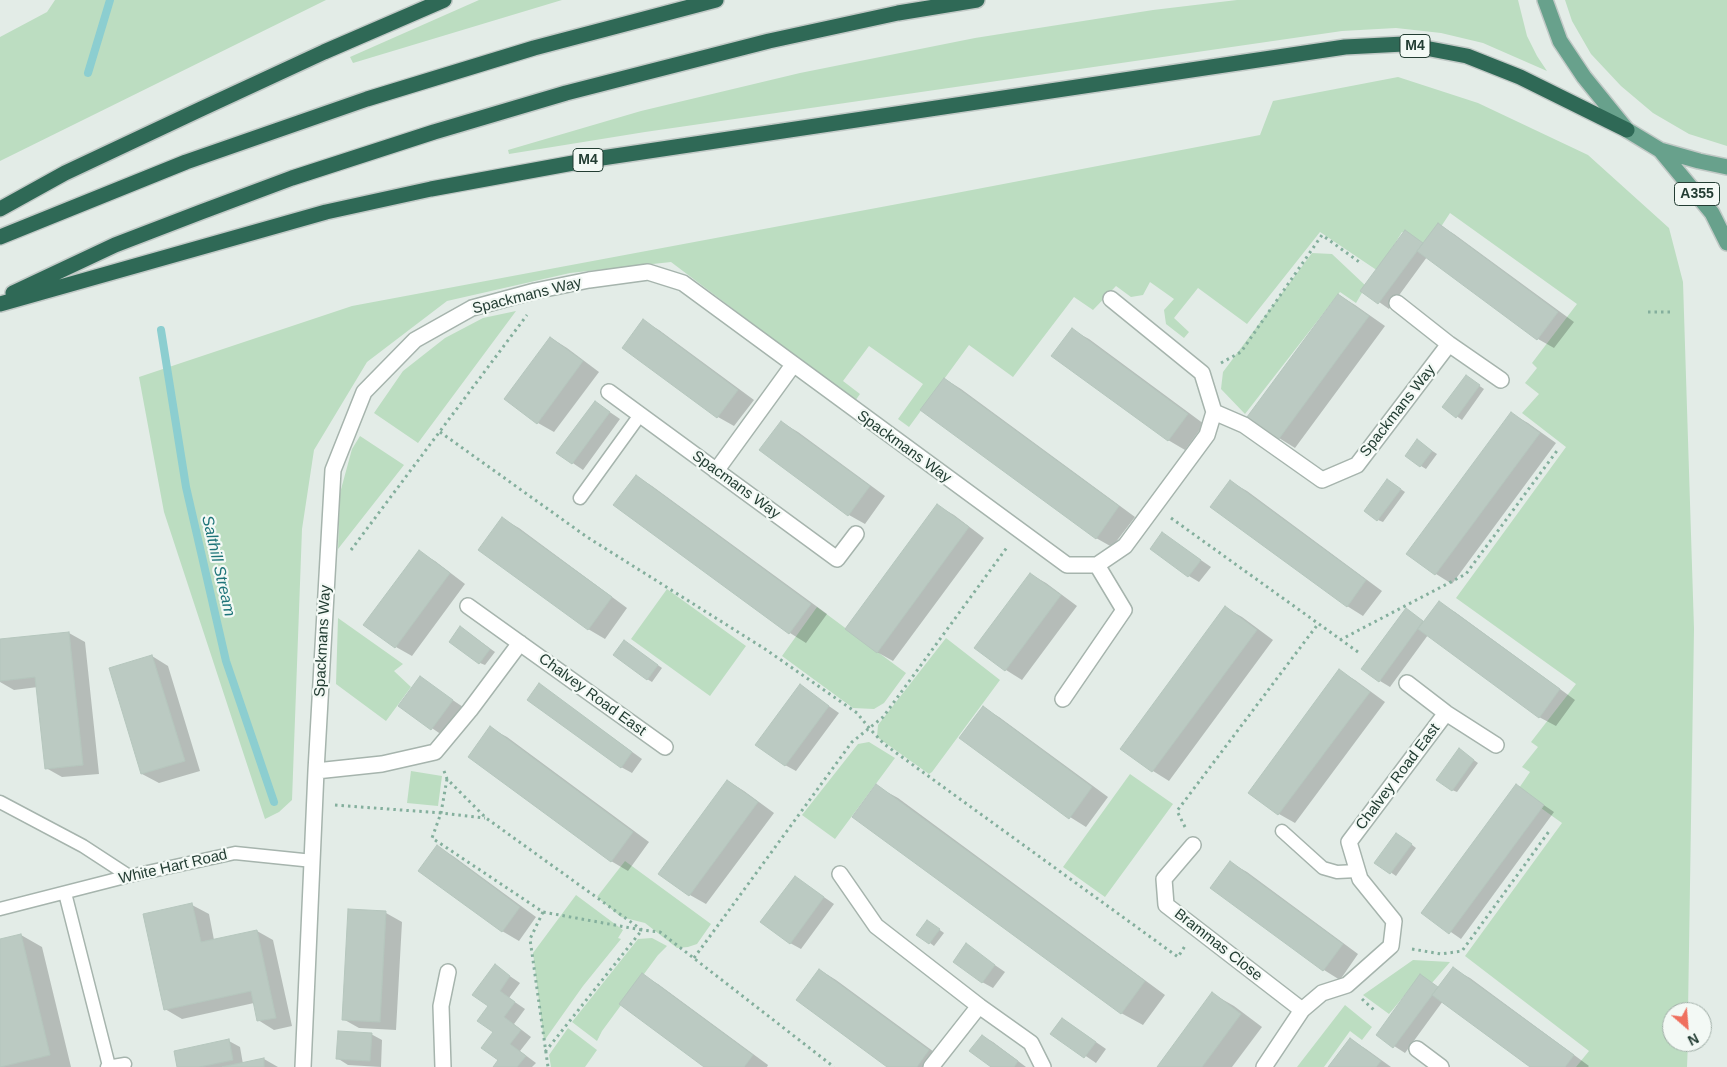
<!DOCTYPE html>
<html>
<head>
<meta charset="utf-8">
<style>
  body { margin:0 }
  #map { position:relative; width:1727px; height:1067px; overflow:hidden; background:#e3ece7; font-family:Helvetica,sans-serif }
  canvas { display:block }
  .north { position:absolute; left:1662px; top:1002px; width:50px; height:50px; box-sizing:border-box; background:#f3f9f5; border:1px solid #a0aea7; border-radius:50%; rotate:153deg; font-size:14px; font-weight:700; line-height:20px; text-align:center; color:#233d33 }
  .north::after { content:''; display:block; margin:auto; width:18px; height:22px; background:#ef705e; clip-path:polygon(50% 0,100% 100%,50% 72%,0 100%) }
</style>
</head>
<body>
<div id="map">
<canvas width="1727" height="1067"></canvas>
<div class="north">N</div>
</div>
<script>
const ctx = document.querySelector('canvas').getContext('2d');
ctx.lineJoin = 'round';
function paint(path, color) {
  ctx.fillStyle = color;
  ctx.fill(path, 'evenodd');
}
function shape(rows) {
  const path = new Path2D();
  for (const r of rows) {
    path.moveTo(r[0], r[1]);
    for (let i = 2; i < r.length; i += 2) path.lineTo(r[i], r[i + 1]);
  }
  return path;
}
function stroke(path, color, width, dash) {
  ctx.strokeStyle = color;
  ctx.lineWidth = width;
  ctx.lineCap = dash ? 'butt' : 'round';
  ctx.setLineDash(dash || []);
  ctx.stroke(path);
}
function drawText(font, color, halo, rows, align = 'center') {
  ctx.font = font + ' Helvetica,sans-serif';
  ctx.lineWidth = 4.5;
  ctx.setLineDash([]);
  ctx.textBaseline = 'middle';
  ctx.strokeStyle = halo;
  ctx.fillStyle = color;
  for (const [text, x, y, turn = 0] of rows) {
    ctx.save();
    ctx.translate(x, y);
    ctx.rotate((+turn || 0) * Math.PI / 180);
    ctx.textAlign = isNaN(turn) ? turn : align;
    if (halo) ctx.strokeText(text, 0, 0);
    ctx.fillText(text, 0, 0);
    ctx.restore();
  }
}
paint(shape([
  [55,0,326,0,0,161,0,37,47,12],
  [479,0,562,0,353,63,350,57],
  [1237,0,1518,0,1527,36,1537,56,1547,71,1483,43,1441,33,1396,28,1342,31,645,132,509,154,508,150,641,111,800,73,975,38,1153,10],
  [1565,0,1727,0,1727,146,1689,134,1653,113,1621,86,1591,54,1572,21],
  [1398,77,1478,103,1588,155,1669,228,1683,282,1694,629,1688,1012,1672,1012,1672,1042,1688,1042,1687,1067,1576,1067,1589,1051,1465,956,1562,823,1517,791,1530,772,1522,767,1538,747,1531,742,1576,684,1456,598,1566,447,1522,413,1539,394,1525,383,1537,368,1532,363,1577,304,1450,213,1427,248,1402,232,1378,271,1320,232,1247,324,1198,288,1174,318,1189,332,1184,338,1166,324,1164,310,1174,299,1150,282,1143,295,1131,297,1116,286,1093,310,1074,297,1013,377,969,345,909,427,898,419,923,384,869,346,843,381,860,394,855,401,671,262,570,273,447,301,367,362,314,450,302,529,292,800,279,812,265,819,164,512,139,377,352,306,951,194,1260,135,1273,101],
  [1312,253,1332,254,1366,286,1356,303,1340,292,1245,414,1221,389,1223,372],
  [516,311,418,443,374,413,403,371,445,338,483,318],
  [360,436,404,465,338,549,340,493,352,449],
  [667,589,746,646,710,696,631,639],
  [817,607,906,673,884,703,874,709,853,708,782,656],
  [338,618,403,664,394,671,411,687,386,721,336,684],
  [946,638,1000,680,932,772,929,774,877,737,878,725],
  [869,742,895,758,835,839,802,815,858,744],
  [411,771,442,776,438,806,407,803],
  [1130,774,1173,804,1105,897,1063,867],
  [625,861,711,924,697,944,688,947,677,948,645,923,621,917,597,897],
  [576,895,623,930,618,938,621,939,583,986,544,1041,533,953],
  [652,938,667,946,658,955,602,1031,597,1041,572,1022,638,939],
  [1413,960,1450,962,1431,984,1420,977,1389,1014,1363,995],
  [1345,1005,1372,1027,1362,1040,1350,1031,1324,1067,1297,1067],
  [568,1028,597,1050,585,1067,551,1067,549,1055]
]), '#bcddc1');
paint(shape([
  [1438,224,1454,234,1574,322,1554,348,1538,339,1427,257,1389,309,1362,290,1424,244],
  [1339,295,1355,305,1385,326,1295,448,1279,438],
  [643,321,659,330,754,400,734,426,718,417,624,347],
  [1072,330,1089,339,1204,424,1185,450,1168,440],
  [551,338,567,348,599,372,554,432,538,423,506,399],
  [945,379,961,389,1135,517,1112,547,1096,538],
  [1471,380,1484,389,1462,420,1444,407],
  [595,402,620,419,583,470,558,453],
  [1512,414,1528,423,1556,443,1452,584,1436,574,1408,554],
  [781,422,798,432,885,496,865,524,849,515],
  [1422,444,1437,454,1426,469,1421,466],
  [636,476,652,486,827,614,806,643,790,633,615,505],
  [1231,482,1247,491,1382,591,1363,616,1347,606],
  [1392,483,1405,492,1383,522,1378,520],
  [938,506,954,515,984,538,893,661,877,652],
  [503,519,519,528,627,608,605,639,588,629],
  [1163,534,1211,567,1199,582,1189,576],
  [419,552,435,561,465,584,412,656,396,647],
  [1030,574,1046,583,1077,606,1022,680,1006,670,976,648],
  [1439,603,1455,612,1575,700,1556,726,1539,717,1428,635,1390,687,1380,681,1406,610,1425,622],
  [1226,608,1242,617,1273,640,1169,781,1153,771,1122,748],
  [466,631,495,652,485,665,480,663],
  [69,633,85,642,99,774,62,777,46,768,38,687,14,690,0,682,0,640],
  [630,645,662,668,652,682,647,679],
  [152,656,168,666,200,771,159,783,142,774,111,669],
  [1339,671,1355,680,1385,702,1295,823,1279,814,1250,792],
  [420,678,463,707,442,735,400,706],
  [540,685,642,759,632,773,621,767],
  [800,686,839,713,796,771,785,765],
  [983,708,999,717,1108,797,1086,827,1070,817],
  [490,728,507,737,649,842,628,871,611,861],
  [1464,753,1478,763,1457,792,1452,790],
  [728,781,744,791,774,813,706,904,690,895,660,873],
  [876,786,898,798,1165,995,1143,1025,1121,1013],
  [1516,786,1554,812,1461,939,1422,912],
  [1402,837,1416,848,1396,876,1376,862],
  [437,847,453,856,536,917,519,941,502,931],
  [1231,863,1247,872,1358,954,1340,980,1324,970,1212,888],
  [795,877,834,904,801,949,790,943],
  [192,905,209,914,214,940,257,931,273,940,292,1026,274,1030,258,1020,254,1003,182,1019,165,1009],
  [386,913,402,922,396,1030,359,1028,343,1019],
  [933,925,944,933,934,946,930,943],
  [21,935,42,947,71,1067,0,1067,0,940],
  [966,945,1005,972,993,988,982,982],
  [495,966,520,983,509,998,525,1009,514,1024,531,1037,520,1051,536,1063,532,1067,495,1067,499,1060,490,1006],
  [1453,969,1470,978,1589,1066,1588,1067,1532,1067,1443,1001,1405,1053,1377,1035,1439,988],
  [820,970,836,980,945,1060,940,1067,889,1067],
  [642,975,658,984,768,1065,767,1067,706,1067],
  [1213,994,1234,1006,1262,1027,1232,1067,1159,1067],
  [1063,1019,1106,1049,1096,1063,1052,1033],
  [371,1034,382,1040,381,1067,348,1065,337,1058],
  [982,1036,993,1042,1026,1067,994,1067],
  [1350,1039,1366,1049,1391,1067,1330,1067],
  [229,1041,240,1047,243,1064,264,1059,278,1067,178,1067]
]), '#0003');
stroke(shape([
  [88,73,110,0],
  [161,330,186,487,226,661,274,802]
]), '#8cced0', 8);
const building = shape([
  [1438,223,1558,312,1537,340,1417,251,1438,223],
  [1405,230,1423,243,1378,304,1360,291,1405,230],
  [1338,294,1369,316,1278,440,1247,417,1338,294],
  [643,319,738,390,717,418,622,348,643,319],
  [1072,328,1188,414,1168,441,1051,356,1072,328],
  [550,337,583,361,537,424,504,399,550,337],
  [1466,375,1480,385,1456,418,1442,407,1466,375],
  [944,378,1119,506,1096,539,920,410,944,378],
  [595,401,610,412,572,464,556,453,595,401],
  [1511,412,1540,433,1435,575,1406,554,1511,412],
  [781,421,870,486,848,516,759,450,781,421],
  [1417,439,1432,451,1420,467,1405,456,1417,439],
  [636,475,811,604,789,634,613,505,636,475],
  [1387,479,1401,489,1377,521,1364,511,1387,479],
  [1230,480,1366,580,1347,607,1210,507,1230,480],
  [937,504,969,527,877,653,845,629,937,504],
  [502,517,612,597,588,630,478,550,502,517],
  [1162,532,1201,560,1188,577,1150,549,1162,532],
  [419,550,450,573,395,648,363,625,419,550],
  [1030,573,1061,595,1005,671,974,648,1030,573],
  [1439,601,1560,689,1539,718,1418,629,1439,601],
  [1225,606,1257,630,1152,772,1120,749,1225,606],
  [1406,608,1423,621,1379,682,1361,669,1406,608],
  [460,626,490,649,479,664,449,642,460,626],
  [69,632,83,765,45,769,35,677,0,681,0,639,69,632],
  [624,640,658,665,647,680,613,655,624,640],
  [152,655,185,761,141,774,109,668,152,655],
  [1339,669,1370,692,1278,815,1248,793,1339,669],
  [420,676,453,700,431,730,398,706,420,676],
  [539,683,632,752,621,768,527,700,539,683],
  [800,684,829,706,785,766,755,745,800,684],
  [983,706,1092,787,1069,819,959,738,983,706],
  [490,726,633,832,611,862,468,757,490,726],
  [1459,748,1474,760,1452,791,1436,780,1459,748],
  [727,780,758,802,689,896,658,874,727,780],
  [876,784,1145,981,1121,1014,852,817,876,784],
  [1516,784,1544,805,1449,934,1421,913,1516,784],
  [1396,833,1412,844,1390,874,1374,863,1396,833],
  [437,845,520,907,502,932,418,871,437,845],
  [1230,861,1343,944,1323,971,1210,888,1230,861],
  [795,876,824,897,790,944,760,922,795,876],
  [192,903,201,942,257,930,276,1018,257,1021,251,991,164,1010,143,914,192,903],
  [348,909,386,911,380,1022,342,1020,348,909],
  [927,920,940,929,929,944,916,935,927,920],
  [21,934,50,1055,0,1067,0,939,21,934],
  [966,943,995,965,982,983,953,962,966,943],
  [495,964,510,976,500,991,515,1002,504,1017,521,1030,510,1044,526,1056,517,1067,493,1067,498,1060,481,1048,493,1032,477,1021,488,1006,472,995,495,964],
  [1453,967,1574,1055,1565,1067,1530,1067,1432,995,1453,967],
  [819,969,929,1050,917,1067,887,1067,796,1000,819,969],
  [642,973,753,1055,744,1067,704,1067,619,1004,642,973],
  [1420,974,1438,987,1393,1048,1376,1035,1420,974],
  [1212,992,1241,1014,1202,1067,1157,1067,1212,992],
  [1062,1018,1096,1042,1084,1058,1050,1034,1062,1018],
  [338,1031,372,1033,370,1061,336,1059,338,1031],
  [982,1035,1018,1061,1014,1067,991,1067,969,1051,982,1035],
  [1350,1038,1381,1061,1376,1067,1328,1067,1350,1038],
  [229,1039,233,1060,199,1067,177,1067,174,1051,229,1039],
  [264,1058,264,1067,222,1067,264,1058]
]);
paint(building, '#bbcac2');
stroke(building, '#b5c6bd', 1);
const lane = shape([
  [580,498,640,415],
  [0,802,83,846,129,876],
  [1282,831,1323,868,1337,872,1357,871],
  [65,893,109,1066],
  [0,909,129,876,235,853,313,861],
  [107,1067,125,1064]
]);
const street = shape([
  [1397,303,1449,344,1501,380],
  [609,392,837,559,856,534],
  [1214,412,1244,425,1322,480,1357,465,1449,344],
  [716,471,793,365],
  [468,606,665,747],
  [1407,683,1446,713,1496,745],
  [1063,699,1124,610,1097,565],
  [316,771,382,764,435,752,470,710,520,643],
  [1193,845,1164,879,1166,905,1302,1010],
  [840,874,876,926,979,1006,1031,1043,1043,1067],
  [1417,1049,1441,1067],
  [303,1067,316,771,333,470,364,392,415,340,472,308,535,291,589,280,648,272,683,283,1067,565,1097,565,1125,546,1207,435,1214,412,1202,373,1111,299],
  [443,1067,441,1006,448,972],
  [931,1067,979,1006],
  [1264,1067,1302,1010,1322,993,1347,985,1391,946,1394,921,1360,879,1349,842,1446,713]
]);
const primary = shape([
  [1545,0,1560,41,1584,77,1627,130,1660,150,1699,161,1727,167],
  [1660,150,1712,213,1727,243]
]);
const highway = shape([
  [0,209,65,173,201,109,324,52,444,0],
  [0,237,186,162,367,99,534,48,716,0],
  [13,293,115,245,201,212,292,178,434,132,566,93,769,41,898,13,977,0],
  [0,304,326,212,431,189,595,159,1345,47,1404,44,1467,56,1520,77,1627,130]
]);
stroke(lane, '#a6b4ad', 15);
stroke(street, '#a6b4ad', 18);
stroke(primary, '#c1c9c6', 18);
stroke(highway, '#c1c9c6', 18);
stroke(shape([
  [1648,312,1672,312],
  [1221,363,1241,352,1322,235,1362,264],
  [440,432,587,537,765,649,857,713,870,729,884,744,1178,957,1185,946],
  [1171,518,1358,652],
  [351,550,527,315],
  [1340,640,1466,574,1559,448],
  [444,771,447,779,486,818,642,930,660,932,834,1067],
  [447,779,441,813,485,818],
  [335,805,441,813,432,838,543,912,642,930,545,1052],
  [1185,827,1177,811,1318,624],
  [543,912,530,939,548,1067],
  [1412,949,1441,954,1462,951,1550,830],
  [694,958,852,742,883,717,1008,546],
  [1362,999,1374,1010]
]), '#84af9d', 3, [2.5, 4]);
stroke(lane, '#fff', 12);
stroke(street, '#fff', 15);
stroke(primary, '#68a18c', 15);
stroke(highway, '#2f6956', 15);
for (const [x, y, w] of [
  [1415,46,30],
  [588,160,30],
  [1697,194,45]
]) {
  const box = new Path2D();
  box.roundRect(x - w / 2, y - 11.5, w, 23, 4);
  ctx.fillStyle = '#f3f9f5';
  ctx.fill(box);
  stroke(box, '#233d33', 1);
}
drawText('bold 14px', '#233d33', null, [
  ["M4",1415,46],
  ["M4",588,160],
  ["A355",1697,194]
]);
drawText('15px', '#233d33', '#f3f9f5', [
  ["Spackmans Way",527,296,-14],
  ["Spackmans Way",1398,411,-52],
  ["Spackmans Way",904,447,36],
  ["Spacmans Way",736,485,36],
  ["Spackmans Way",323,641,-87],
  ["Chalvey Road East",592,695,36],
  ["Chalvey Road East",1398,777,-53],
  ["White Hart Road",173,867,-13],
  ["Brammas Close",1218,945,38]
]);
drawText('italic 16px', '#1e7479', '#f3f9f5', [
  ["Salthill Stream",218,566,77]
]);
</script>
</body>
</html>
